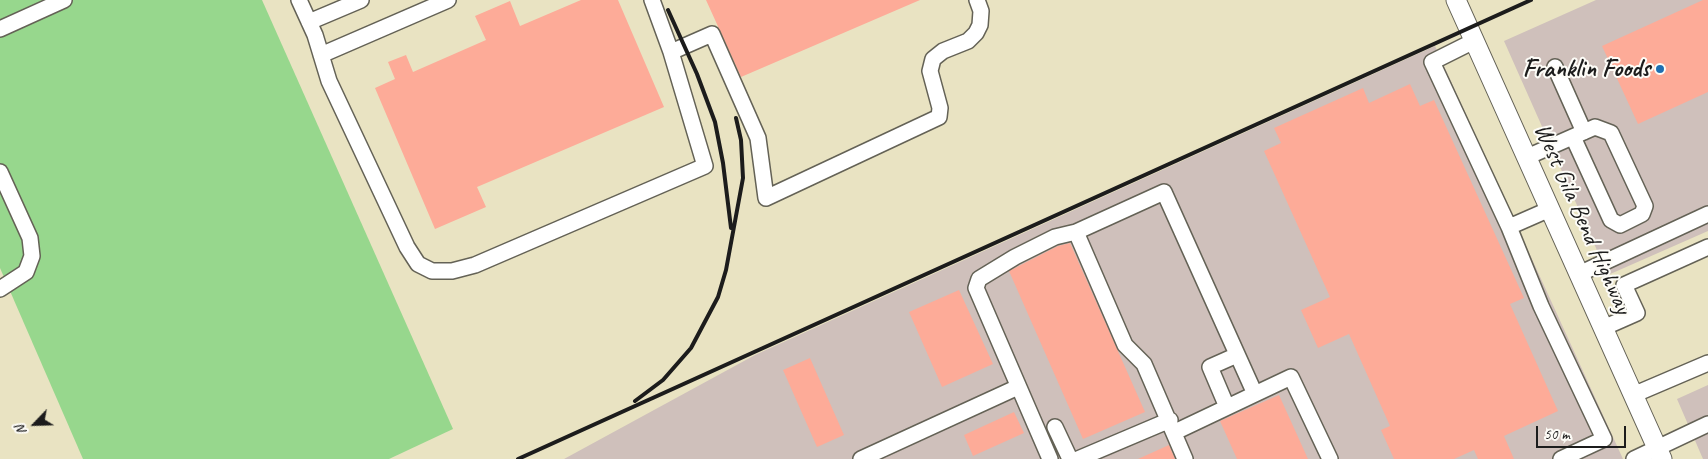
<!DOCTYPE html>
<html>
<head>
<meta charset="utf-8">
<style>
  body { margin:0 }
  #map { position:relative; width:1708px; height:459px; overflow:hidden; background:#e9e3c2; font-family:Caveat,sans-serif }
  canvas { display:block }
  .north { position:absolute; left:10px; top:399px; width:50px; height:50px; -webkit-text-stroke:4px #fdfcf7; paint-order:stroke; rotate:246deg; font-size:14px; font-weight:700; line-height:20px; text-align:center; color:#1c1c1c }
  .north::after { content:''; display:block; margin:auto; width:18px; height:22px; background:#1c1c1c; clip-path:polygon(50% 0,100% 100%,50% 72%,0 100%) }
  .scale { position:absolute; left:1536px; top:426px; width:90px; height:22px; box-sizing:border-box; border:2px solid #1c1c1c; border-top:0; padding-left:6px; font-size:15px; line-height:18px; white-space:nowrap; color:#1c1c1c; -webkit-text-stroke:4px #fdfcf7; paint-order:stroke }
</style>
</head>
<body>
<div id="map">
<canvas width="1708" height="459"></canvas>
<div class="north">N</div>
<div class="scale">50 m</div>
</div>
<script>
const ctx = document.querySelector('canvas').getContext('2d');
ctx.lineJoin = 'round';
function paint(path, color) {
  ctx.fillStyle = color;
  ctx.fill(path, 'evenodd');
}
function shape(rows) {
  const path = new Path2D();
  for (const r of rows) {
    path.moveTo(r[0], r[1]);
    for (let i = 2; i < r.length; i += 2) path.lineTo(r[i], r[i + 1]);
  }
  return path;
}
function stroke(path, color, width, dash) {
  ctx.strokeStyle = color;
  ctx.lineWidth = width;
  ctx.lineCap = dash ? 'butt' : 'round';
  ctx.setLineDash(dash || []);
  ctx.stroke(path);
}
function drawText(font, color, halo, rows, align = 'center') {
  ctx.font = font + ' Caveat,sans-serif';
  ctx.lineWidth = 4;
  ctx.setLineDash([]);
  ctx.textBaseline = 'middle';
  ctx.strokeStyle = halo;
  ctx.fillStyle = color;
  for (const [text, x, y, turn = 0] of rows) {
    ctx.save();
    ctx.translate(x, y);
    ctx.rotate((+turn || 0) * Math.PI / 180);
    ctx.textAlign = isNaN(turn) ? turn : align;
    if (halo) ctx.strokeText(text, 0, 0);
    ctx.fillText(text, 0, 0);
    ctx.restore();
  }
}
paint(shape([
  [1596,0,1708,0,1708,231,1608,275,1504,41],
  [1435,46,1623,459,564,459,755,355],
  [1708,385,1708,459,1703,459,1677,399]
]), '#cfc0bb');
paint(shape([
  [0,0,262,0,453,429,389,459,83,459,0,268]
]), '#97d78d');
paint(shape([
  [581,0,618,0,664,107,477,187,486,207,435,229,375,88,395,79,388,62,406,55,413,72,486,40,475,16,510,1,520,26],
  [706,0,920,0,741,77],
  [1703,0,1708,0,1708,92,1638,124,1602,46],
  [1410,84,1420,106,1434,100,1524,298,1510,304,1558,411,1504,436,1514,459,1478,459,1474,450,1454,459,1394,459,1381,430,1390,426,1349,334,1318,348,1301,310,1330,297,1264,151,1281,143,1274,128,1363,88,1369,103],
  [1070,243,1145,412,1083,439,1009,271,1058,246],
  [959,290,993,364,942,387,909,312],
  [810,358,844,435,817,447,783,370],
  [1279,395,1308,459,1237,459,1220,421],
  [1014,412,1024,433,973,456,964,435],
  [1169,445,1175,459,1138,459]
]), '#fdab98');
const minor = shape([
  [299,0,315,35,329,81,407,247,418,264,432,271,452,271,475,265,705,166,671,52,652,0],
  [309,22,361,0],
  [0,29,64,0],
  [1474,41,1432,62,1509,227,1550,209],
  [671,52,712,34,758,138,766,198,939,117,940,108,930,71,933,59,943,51,968,41,976,33,980,25,981,11,977,0],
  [321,55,448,0],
  [1555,67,1584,132],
  [1527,157,1595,127,1611,133,1645,206,1642,214,1620,225,1611,220,1573,137],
  [0,172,30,238,32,256,26,272,0,289],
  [1509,227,1541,306,1604,439,1561,459],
  [1579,274,1708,214],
  [1603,328,1637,313,1624,285,1708,247],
  [1255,394,1291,377,1330,459],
  [1633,395,1708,363],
  [1227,407,1210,367,1237,355],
  [1055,427,1070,459],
  [1175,432,1255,394,1164,192,1076,232,1125,345,1144,364,1185,459],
  [861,459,1018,387],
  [1050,459,976,288,979,279,1015,257,1055,237,1076,232],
  [1078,459,1170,420],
  [1634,459,1708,424]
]);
const major = shape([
  [1456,0,1662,459]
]);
stroke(minor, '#646256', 18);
stroke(major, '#646256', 21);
stroke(minor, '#fff', 15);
stroke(major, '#fff', 19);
stroke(shape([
  [668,10,697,74,715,122,723,163,731,228],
  [635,401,663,380,691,348,718,297,726,270,743,178,741,140,736,118],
  [518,459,1531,0]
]), '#1c1c1c', 4);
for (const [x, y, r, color] of [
  [1660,69,5,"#1f6fb2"]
]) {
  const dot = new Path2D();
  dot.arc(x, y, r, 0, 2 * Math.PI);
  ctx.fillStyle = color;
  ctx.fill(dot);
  stroke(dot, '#fdfcf7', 2);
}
drawText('bold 25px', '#1c1c1c', '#fdfcf7', [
  ["Franklin Foods",1650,69]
], 'right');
drawText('25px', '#1c1c1c', '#fdfcf7', [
  ["West Gila Bend Highway",1582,219,66]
]);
</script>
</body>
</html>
